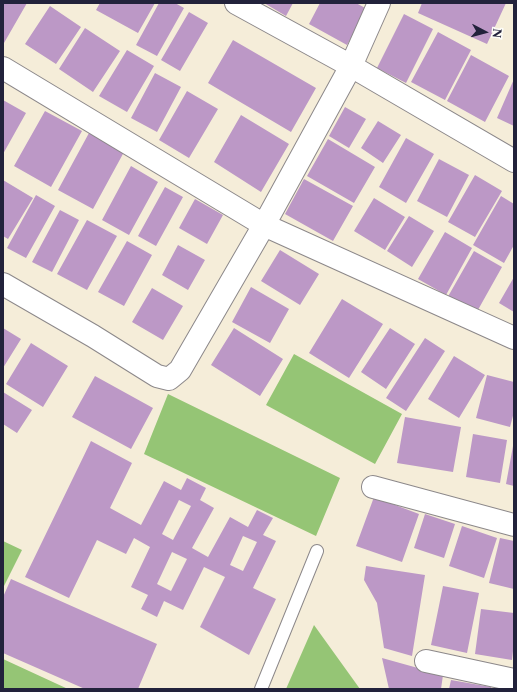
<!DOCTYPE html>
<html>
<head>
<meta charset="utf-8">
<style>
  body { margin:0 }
  #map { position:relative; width:517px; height:692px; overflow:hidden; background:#f5edd9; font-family:"Libre Caslon Text",serif }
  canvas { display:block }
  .frame { position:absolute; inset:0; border:4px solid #22223b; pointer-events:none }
  .north { position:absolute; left:465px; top:12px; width:40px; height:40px; -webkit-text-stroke:3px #fdfcf7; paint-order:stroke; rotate:96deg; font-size:11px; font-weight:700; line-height:16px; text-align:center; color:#22223b }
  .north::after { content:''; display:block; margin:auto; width:14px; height:18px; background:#22223b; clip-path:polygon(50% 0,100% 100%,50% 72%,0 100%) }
</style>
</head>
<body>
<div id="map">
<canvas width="517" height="692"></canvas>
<div class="frame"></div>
<div class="north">N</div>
</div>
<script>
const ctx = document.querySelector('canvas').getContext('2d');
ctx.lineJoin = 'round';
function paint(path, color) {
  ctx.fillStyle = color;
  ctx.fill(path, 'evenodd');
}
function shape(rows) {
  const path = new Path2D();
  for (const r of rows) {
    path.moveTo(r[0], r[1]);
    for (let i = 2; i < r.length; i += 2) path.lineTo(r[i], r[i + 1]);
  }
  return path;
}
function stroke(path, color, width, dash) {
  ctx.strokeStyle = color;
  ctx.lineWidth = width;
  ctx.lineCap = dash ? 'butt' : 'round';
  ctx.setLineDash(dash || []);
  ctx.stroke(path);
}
paint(shape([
  [294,354,402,414,375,464,266,405],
  [168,394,340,478,316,536,144,454],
  [3,541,22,550,3,588],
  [314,625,360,689,286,689],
  [3,659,68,689,3,689]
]), '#95c575');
paint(shape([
  [3,3,27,3,4,43,3,43],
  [100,3,155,3,138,33,96,10],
  [159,3,175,3,184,8,157,56,136,45],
  [264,3,293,3,286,16],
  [320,3,356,3,367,9,347,45,309,24],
  [422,3,506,3,487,44,418,13],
  [50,6,81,27,56,64,25,44],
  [189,12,208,23,180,71,161,60],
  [404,14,433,29,406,83,377,68],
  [85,28,120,51,93,92,59,69],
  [438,32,471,50,445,100,411,82],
  [233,40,316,88,291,132,208,83],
  [127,50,154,66,127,112,99,96],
  [471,55,509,76,485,122,447,101],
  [155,73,181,87,157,132,131,118],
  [514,79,514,126,497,118],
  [187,91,218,109,189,158,159,140],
  [3,100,26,113,3,154],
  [345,107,366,119,349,148,329,136],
  [45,111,82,131,51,187,14,166],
  [241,115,289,144,261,192,214,162],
  [378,121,401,135,383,163,361,148],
  [89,133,124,152,93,209,58,190],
  [406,138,434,154,406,203,379,187],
  [328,139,375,167,354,203,307,176],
  [439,159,469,175,447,217,417,201],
  [131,166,158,182,129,235,102,220],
  [475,175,502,191,475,237,448,222],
  [304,179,353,206,333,241,285,214],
  [3,180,33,198,8,239,3,236],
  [165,187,183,197,156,246,138,236],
  [36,195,55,206,26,258,7,248],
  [501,196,514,204,514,245,504,263,473,245],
  [374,198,405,217,385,250,354,231],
  [195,199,223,215,207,244,179,228],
  [60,210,79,220,52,272,32,262],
  [409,216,434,231,412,267,387,251],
  [87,220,117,236,87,290,57,274],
  [445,232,472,248,446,295,418,279],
  [127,241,152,255,124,306,98,292],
  [178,245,205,260,188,290,162,275],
  [280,250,319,274,300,305,261,281],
  [474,251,502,267,474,317,446,300],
  [514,277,514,312,499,303],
  [251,287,289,309,270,343,232,322],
  [152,288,183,306,163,340,132,322],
  [342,299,383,324,349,378,309,353],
  [3,328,21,339,3,368],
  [234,328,283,359,260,396,211,365],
  [390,328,415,344,386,389,361,372],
  [425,338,445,351,406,411,386,398],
  [31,343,68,366,43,407,6,384],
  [454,356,485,375,459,418,428,399],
  [487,375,514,382,514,412,510,427,476,418],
  [95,376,153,408,131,449,72,417],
  [3,392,32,410,17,433,3,424],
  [405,417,461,427,453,472,397,463],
  [473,434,507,440,500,483,466,477],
  [91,441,132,463,110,508,141,525,164,481,181,490,187,478,206,488,200,500,214,508,192,548,208,557,230,517,248,527,257,510,273,518,263,535,276,541,253,588,276,599,249,655,200,627,225,577,204,567,183,610,164,601,157,617,141,609,148,595,131,587,150,547,134,538,126,554,97,540,69,598,25,577],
  [179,500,191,506,173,540,162,534],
  [243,536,257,542,243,571,230,565],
  [172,552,187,559,171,591,157,584],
  [513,446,514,446,514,486,506,484],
  [374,497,419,514,402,562,356,546],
  [425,514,455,524,444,558,414,548],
  [462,526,497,538,484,578,449,566],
  [500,538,514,541,514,589,489,583],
  [366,566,425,575,412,656,384,648,377,603,364,580],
  [11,579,157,644,138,689,85,689,3,653,3,597],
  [443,586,479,593,467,653,431,645],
  [481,609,514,613,514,642,512,660,475,654],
  [382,658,443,675,441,689,389,689],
  [451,680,491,687,491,689,449,689]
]), '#bc98c6');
const lane = shape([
  [261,689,317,551]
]);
const street = shape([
  [236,3,351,66,514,161],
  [3,68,264,225,514,338],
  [3,284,93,336,157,376,169,379,180,370,264,225,351,66,379,3],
  [373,487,514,525],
  [426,661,514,680]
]);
stroke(lane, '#8c888a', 14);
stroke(street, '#8c888a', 24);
stroke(lane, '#fff', 12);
stroke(street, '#fff', 22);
</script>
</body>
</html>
